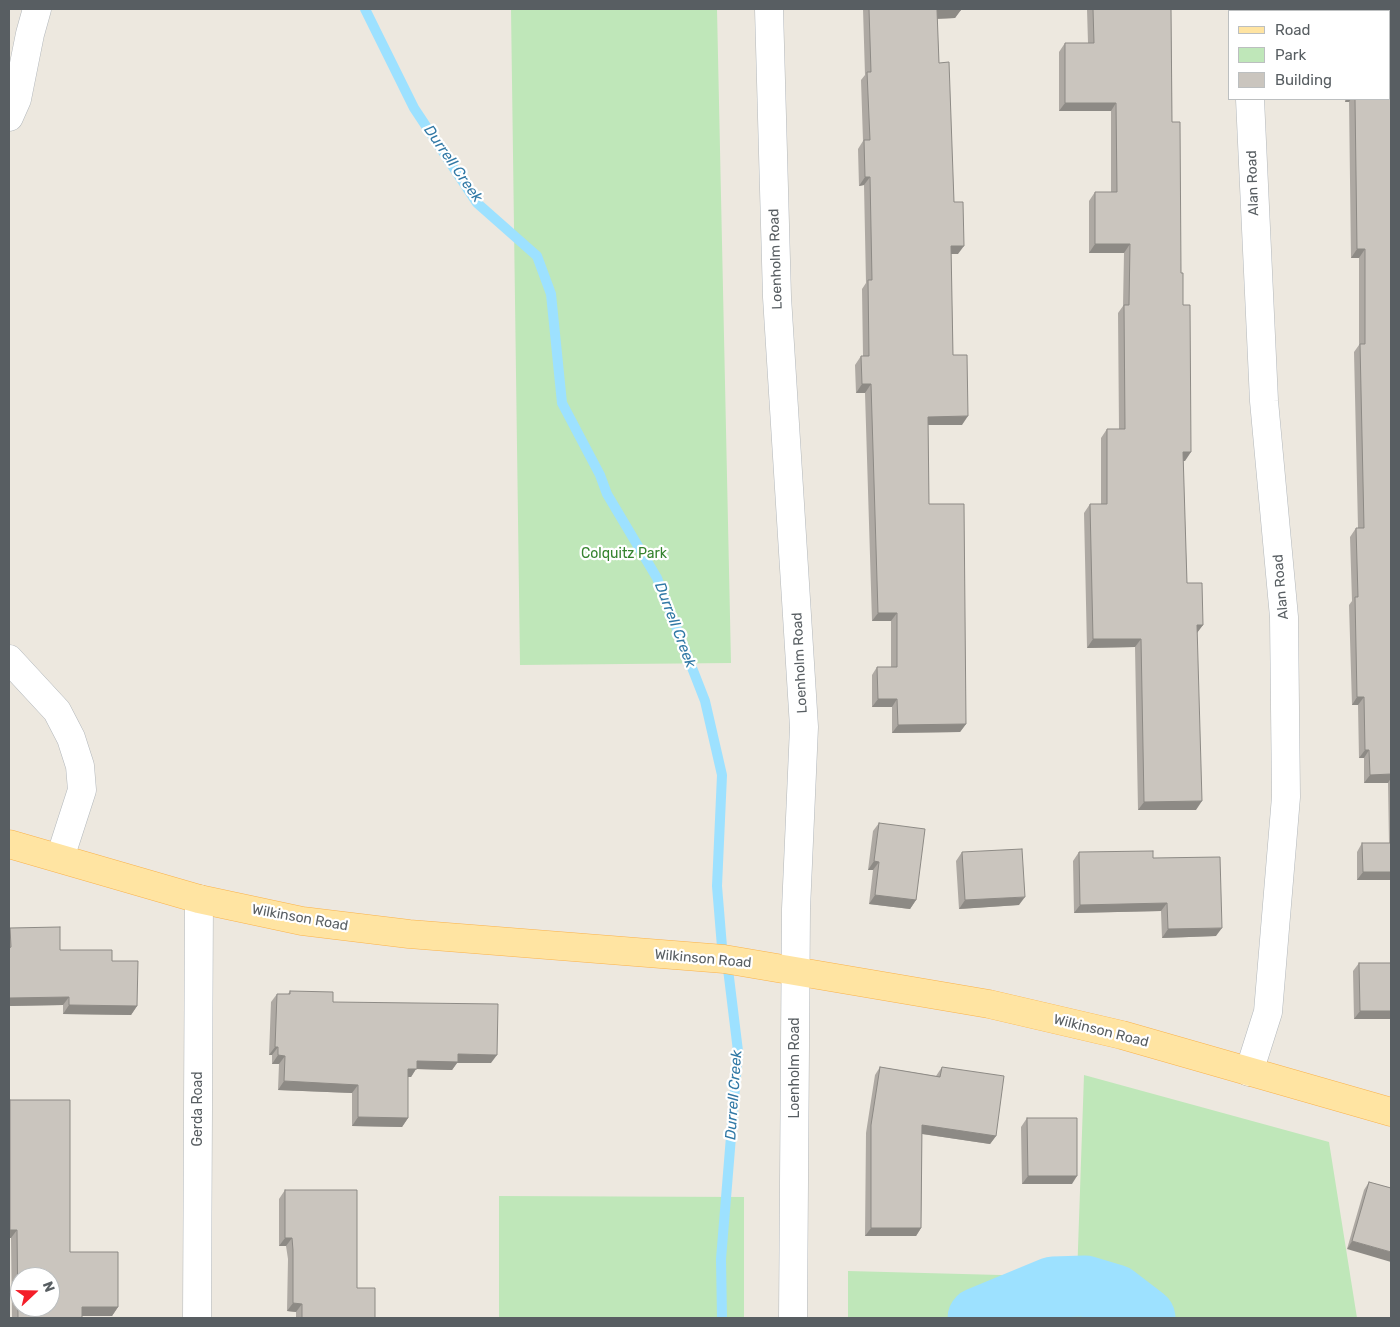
<!DOCTYPE html>
<html>
<head>
<meta charset="utf-8">
<style>
  body { margin:0 }
  #map { position:relative; width:1400px; height:1327px; overflow:hidden; background:#ede8df; font-family:Rubik,sans-serif }
  canvas { display:block }
  .frame { position:absolute; inset:0; border:10px solid #585e62; pointer-events:none }
  .legend { position:absolute; left:1228px; top:10px; width:162px; height:90px; box-sizing:border-box; background:#fff; border:1px solid #bcbfc0; margin:0; padding:6px 9px; list-style:none; font-size:15px; color:#585e62 }
  .legend li { display:flex; align-items:center; gap:10px; height:25px }
  .legend b { width:25px; border:1px solid #bcbfc0 }
  .north { position:absolute; left:10px; top:1267px; width:50px; height:50px; box-sizing:border-box; background:#fff; border:1px solid #bcbfc0; border-radius:50%; rotate:69deg; font-size:14px; font-weight:700; line-height:20px; text-align:center; color:#585e62 }
  .north::after { content:''; display:block; margin:auto; width:18px; height:22px; background:#f41e29; clip-path:polygon(50% 0,100% 100%,50% 72%,0 100%) }
</style>
</head>
<body>
<div id="map">
<canvas width="1400" height="1327"></canvas>
<div class="frame"></div>
<ul class="legend">
<li><b style="height:6px;background:#ffe4a2"></b>Road</li>
<li><b style="height:14px;background:#bfe7b9"></b>Park</li>
<li><b style="height:14px;background:#cac5be"></b>Building</li>
</ul>
<div class="north">N</div>
</div>
<script>
const ctx = document.querySelector('canvas').getContext('2d');
ctx.lineJoin = 'round';
function paint(path, color) {
  ctx.fillStyle = color;
  ctx.fill(path, 'evenodd');
}
function shape(rows) {
  const path = new Path2D();
  for (const r of rows) {
    path.moveTo(r[0], r[1]);
    for (let i = 2; i < r.length; i += 2) path.lineTo(r[i], r[i + 1]);
  }
  return path;
}
function stroke(path, color, width, dash) {
  ctx.strokeStyle = color;
  ctx.lineWidth = width;
  ctx.lineCap = dash ? 'butt' : 'round';
  ctx.setLineDash(dash || []);
  ctx.stroke(path);
}
function drawText(font, color, halo, rows, align = 'center') {
  ctx.font = font + ' Rubik,sans-serif';
  ctx.lineWidth = 4.5;
  ctx.setLineDash([]);
  ctx.textBaseline = 'middle';
  ctx.strokeStyle = halo;
  ctx.fillStyle = color;
  for (const [text, x, y, turn = 0] of rows) {
    ctx.save();
    ctx.translate(x, y);
    ctx.rotate((+turn || 0) * Math.PI / 180);
    ctx.textAlign = isNaN(turn) ? turn : align;
    if (halo) ctx.strokeText(text, 0, 0);
    ctx.fillText(text, 0, 0);
    ctx.restore();
  }
}
paint(shape([
  [511,9,717,9,731,663,520,665],
  [1084,1075,1329,1142,1357,1318,848,1318,848,1271,1077,1277],
  [499,1196,744,1197,744,1318,499,1318]
]), '#bfe7b9');
stroke(shape([
  [365,9,414,108,477,203,537,256,551,294,562,403,600,475,607,494,657,578,705,701,722,775,717,886,723,959,728,969,738,1051,721,1259,722,1318]
]), '#9de1ff', 10);
stroke(shape([
  [978,1318,1053,1287,1085,1286,1115,1295,1145,1318]
]), '#9de1ff', 61);
const minor = shape([
  [769,9,777,297,804,727,796,909,793,1318],
  [1247,9,1247,11],
  [9,117,17,99,30,34,37,9],
  [9,659,57,711,71,738,80,766,82,790,60,858],
  [1249,1072,1268,1012,1286,797,1284,617,1264,401,1250,99],
  [197,1318,199,899]
]);
const major = shape([
  [9,844,199,899,302,921,409,934,724,959,989,1004,1122,1035,1391,1112]
]);
stroke(minor, '#b2b7bb', 29);
stroke(major, '#fab24b', 29);
stroke(minor, '#fff', 28);
stroke(major, '#ffe4a2', 28);
paint(shape([
  [863,9,961,9,955,18,937,19,939,63,954,202,958,254,951,254,953,355,962,425,928,425,929,504,966,724,960,732,892,733,892,707,872,707,872,675,877,667,891,667,891,621,872,621,865,393,856,393,855,365,861,356,863,356,862,289,866,283,864,185,859,186,858,149,863,141,861,80,865,75],
  [1087,9,1171,9,1172,122,1183,305,1185,461,1183,461,1187,583,1203,625,1197,632,1196,810,1138,810,1135,647,1087,648,1084,513,1090,504,1101,504,1101,438,1107,429,1119,429,1118,313,1123,306,1124,253,1089,253,1089,201,1095,192,1111,192,1111,111,1059,111,1059,52,1065,43,1088,43],
  [1353,9,1391,9,1391,880,1357,880,1357,852,1362,843,1389,843,1388,783,1364,783,1364,758,1359,758,1358,705,1352,705,1349,605,1352,601,1350,537,1356,528,1358,528,1354,352,1359,345,1359,258,1351,258,1349,102,1345,102,1345,99,1389,99,1389,11,1353,11],
  [879,823,916,900,910,909,869,904,873,870,868,870,873,831],
  [962,852,1019,905,959,909,956,861],
  [1079,852,1153,858,1216,936,1162,938,1161,911,1074,913,1073,861],
  [10,928,60,950,112,961,137,1006,131,1015,63,1014,63,1005,9,1006,9,930],
  [1359,963,1391,963,1391,1019,1354,1019,1353,971],
  [290,991,333,1002,491,1063,457,1063,452,1070,416,1069,411,1077,408,1077,408,1118,402,1127,352,1126,352,1093,278,1090,279,1064,272,1064,272,1055,269,1055,271,1002,277,994,288,994],
  [880,1067,936,1076,942,1067,996,1136,990,1144,922,1134,921,1228,916,1236,865,1236,866,1133,875,1075],
  [10,1100,70,1252,118,1307,112,1316,82,1316,82,1318,12,1318,11,1238,9,1238,9,1102],
  [1027,1118,1072,1184,1022,1184,1021,1127],
  [1369,1182,1391,1188,1347,1249,1364,1190],
  [285,1190,357,1288,375,1318,296,1318,296,1312,287,1311,288,1259,286,1246,279,1246,279,1199]
]), '#aea9a3');
paint(shape([
  [937,10,961,10,955,18,931,19],
  [1347,99,1351,99,1349,102,1345,102],
  [1065,103,1116,103,1111,111,1059,111],
  [865,177,870,177,864,185,859,186],
  [1095,244,1130,244,1124,253,1089,253],
  [951,246,964,246,958,254,945,254],
  [1357,249,1365,249,1359,258,1351,258],
  [862,384,871,384,865,393,856,393],
  [968,416,962,425,922,425,928,417],
  [1183,452,1191,452,1185,461,1177,461],
  [878,613,897,613,891,621,872,621],
  [1197,625,1203,625,1197,633],
  [1093,639,1141,639,1135,647,1087,648],
  [1357,697,1364,697,1358,705,1352,705],
  [878,699,897,699,892,707,872,707],
  [966,724,960,732,892,733,898,725],
  [1365,750,1369,750,1364,758,1359,758],
  [1391,774,1391,778,1388,783,1364,783,1370,775],
  [1202,801,1196,810,1138,810,1144,802],
  [874,861,879,862,873,870,868,870],
  [1363,872,1391,872,1391,880,1357,880],
  [875,895,916,900,910,909,869,904],
  [1025,897,1019,905,959,909,965,900],
  [1167,903,1161,911,1074,913,1080,905],
  [1222,928,1216,936,1162,938,1168,929],
  [69,997,63,1005,9,1006,9,998],
  [69,1005,137,1006,131,1015,63,1014],
  [1360,1011,1391,1011,1391,1019,1354,1019],
  [275,1047,278,1047,272,1055,269,1055],
  [458,1054,497,1055,491,1063,457,1063,452,1070,416,1069,411,1077,402,1077,408,1069,417,1061],
  [278,1055,285,1056,279,1064,272,1064],
  [284,1081,358,1085,352,1093,278,1090],
  [358,1117,408,1118,402,1127,352,1126],
  [922,1125,996,1136,990,1144,916,1133],
  [1028,1176,1077,1176,1072,1184,1022,1184],
  [871,1228,921,1228,916,1236,865,1236],
  [10,1230,17,1230,11,1238,9,1238,9,1232],
  [285,1238,292,1238,286,1246,279,1246],
  [1352,1241,1391,1252,1391,1262,1347,1249],
  [293,1303,302,1304,296,1312,287,1311],
  [82,1307,118,1307,112,1316,76,1316]
]), '#8d8a85');
const building = shape([
  [869,9,961,9,961,10,937,10,939,63,949,62,954,202,963,202,964,246,951,246,953,355,967,355,968,416,928,417,929,504,964,504,966,724,898,725,897,699,878,699,877,667,897,667,897,613,878,613,871,384,862,384,861,356,869,356,868,280,872,280,870,177,865,177,864,140,870,140,867,72,871,72,869,9],
  [1093,9,1171,9,1172,122,1180,122,1181,273,1183,273,1183,305,1190,305,1191,452,1183,452,1187,583,1202,583,1203,625,1197,625,1202,801,1144,802,1141,639,1093,639,1090,504,1107,504,1107,429,1125,429,1124,305,1129,305,1130,244,1095,244,1095,192,1117,192,1116,103,1065,103,1065,43,1094,43,1093,9],
  [1359,9,1391,9,1391,774,1370,775,1369,750,1365,750,1364,697,1357,697,1355,597,1358,597,1356,528,1364,528,1360,344,1365,344,1365,249,1357,249,1355,99,1389,99,1389,11,1359,11,1359,9],
  [879,823,925,829,916,900,875,895,879,862,874,861,879,823],
  [1362,843,1391,843,1391,872,1363,872,1362,843],
  [1022,849,1025,897,965,900,962,852,1022,849],
  [1153,851,1153,858,1220,857,1222,928,1168,929,1167,903,1080,905,1079,852,1153,851],
  [60,927,60,950,112,950,112,961,138,961,137,1006,69,1005,69,997,9,998,9,948,11,947,10,928,60,927],
  [1359,963,1391,963,1391,1011,1360,1011,1359,963],
  [290,991,333,992,333,1002,498,1004,497,1055,458,1054,458,1062,417,1061,417,1069,408,1069,408,1118,358,1117,358,1085,284,1081,285,1056,278,1055,278,1047,275,1047,277,994,290,994,290,991],
  [880,1067,940,1077,942,1067,1004,1076,996,1136,922,1125,921,1228,871,1228,871,1125,880,1067],
  [10,1100,70,1100,70,1252,118,1252,118,1307,82,1307,82,1318,18,1318,17,1230,10,1230,10,1100],
  [20,1277,50,1277,50,1307,20,1307,20,1277],
  [1027,1118,1077,1118,1077,1176,1028,1176,1027,1118],
  [1369,1182,1391,1188,1391,1252,1352,1241,1369,1182],
  [285,1190,357,1190,357,1288,375,1288,375,1318,302,1318,302,1304,293,1303,293,1250,292,1238,285,1238,285,1190]
]);
paint(building, '#cac5be');
stroke(building, '#8d8a85', 1);
drawText('14px', '#585e62', '#fff', [
  ["Alan Road",1253,183,-92],
  ["Loenholm Road",776,259,-92],
  ["Alan Road",1281,587,-95],
  ["Loenholm Road",800,663,-93],
  ["Wilkinson Road",300,918,10],
  ["Wilkinson Road",703,959,5],
  ["Wilkinson Road",1101,1031,14],
  ["Loenholm Road",795,1068,-90],
  ["Gerda Road",198,1109,-90]
]);
drawText('14px', '#35832e', '#fff', [
  ["Colquitz Park",624,554]
]);
drawText('italic 15px', '#3078a5', '#fff', [
  ["Durrell Creek",453,164,55],
  ["Durrell Creek",675,625,69],
  ["Durrell Creek",734,1095,-86]
]);
</script>
</body>
</html>
